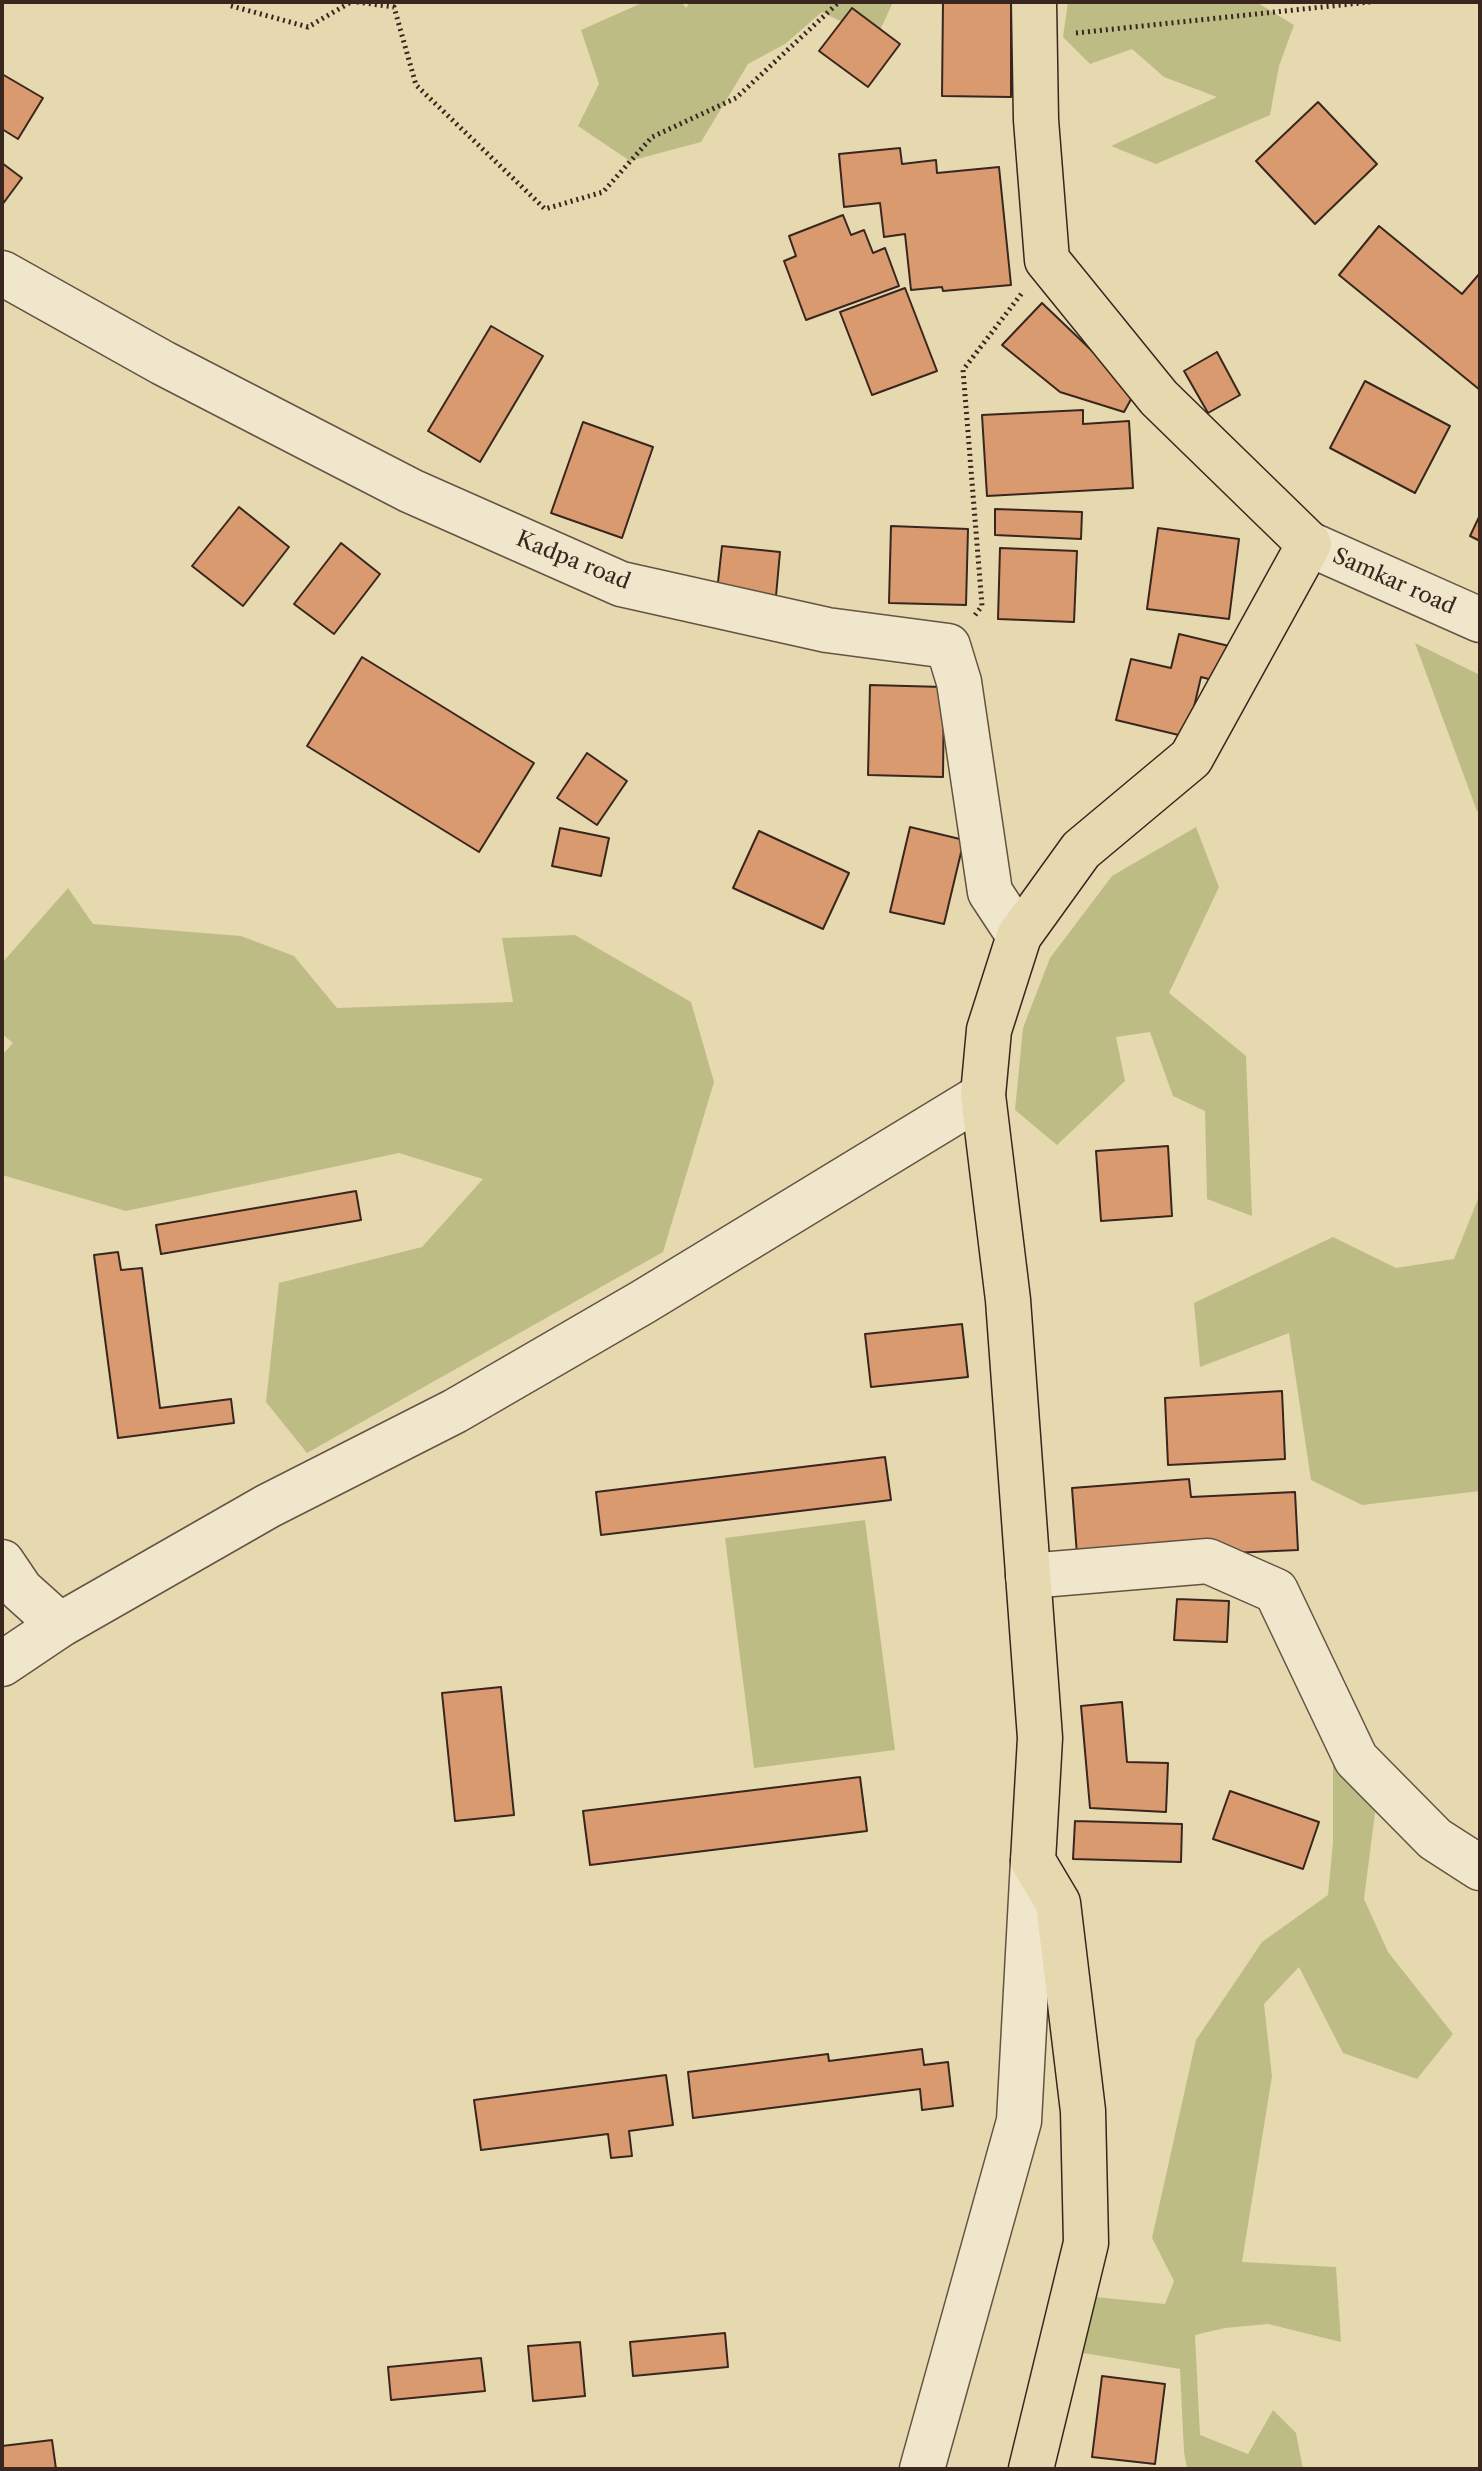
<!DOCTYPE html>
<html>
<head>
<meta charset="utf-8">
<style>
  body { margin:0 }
  #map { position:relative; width:1482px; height:2471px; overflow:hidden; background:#e7d9af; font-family:"Libre Caslon Text",serif }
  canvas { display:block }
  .frame { position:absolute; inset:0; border:4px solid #38261f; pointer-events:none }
</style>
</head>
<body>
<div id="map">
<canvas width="1482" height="2471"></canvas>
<div class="frame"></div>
</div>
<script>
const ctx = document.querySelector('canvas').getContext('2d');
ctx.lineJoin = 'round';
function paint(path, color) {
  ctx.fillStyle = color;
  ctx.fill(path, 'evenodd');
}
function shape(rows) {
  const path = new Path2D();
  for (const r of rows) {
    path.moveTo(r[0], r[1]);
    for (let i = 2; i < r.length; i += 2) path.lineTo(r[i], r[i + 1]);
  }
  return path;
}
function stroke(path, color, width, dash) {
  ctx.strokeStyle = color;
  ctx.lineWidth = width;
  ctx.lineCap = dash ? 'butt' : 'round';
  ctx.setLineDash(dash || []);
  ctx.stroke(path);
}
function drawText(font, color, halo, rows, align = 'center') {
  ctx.font = font + ' "Libre Caslon Text",serif';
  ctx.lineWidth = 6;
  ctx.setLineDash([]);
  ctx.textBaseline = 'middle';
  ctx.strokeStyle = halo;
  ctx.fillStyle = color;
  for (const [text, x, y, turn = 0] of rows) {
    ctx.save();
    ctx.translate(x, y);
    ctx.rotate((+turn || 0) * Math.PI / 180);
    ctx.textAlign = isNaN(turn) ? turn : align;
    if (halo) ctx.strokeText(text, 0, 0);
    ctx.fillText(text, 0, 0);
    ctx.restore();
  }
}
paint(shape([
  [644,2,681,2,686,8,690,2,893,2,876,39,822,12,785,44,748,64,701,142,630,161,578,126,599,84,581,30],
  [1068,2,1256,2,1294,25,1279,66,1270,115,1156,164,1111,146,1217,97,1164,77,1132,49,1090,64,1063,37],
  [1415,643,1480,675,1480,813,1477,811],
  [1196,827,1219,887,1169,993,1246,1056,1252,1216,1207,1199,1205,1111,1173,1096,1150,1032,1116,1037,1125,1081,1057,1145,1015,1110,1023,1028,1050,958,1112,876],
  [68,888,93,924,241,936,294,956,337,1008,513,1002,502,938,575,935,691,1002,714,1082,663,1252,307,1453,266,1402,279,1283,422,1247,483,1179,399,1153,126,1211,2,1175,2,1055,13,1043,2,1034,2,963],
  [1480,1194,1480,1491,1362,1505,1311,1480,1289,1333,1200,1367,1194,1303,1333,1237,1396,1268,1454,1259],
  [865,1520,895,1750,754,1768,725,1538],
  [1333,1761,1376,1805,1364,1899,1388,1952,1453,2034,1417,2079,1343,2053,1299,1967,1264,2004,1272,2076,1242,2262,1336,2267,1341,2342,1268,2324,1225,2328,1195,2335,1200,2435,1248,2454,1273,2410,1296,2433,1303,2469,1187,2469,1184,2452,1180,2369,1083,2353,1096,2297,1165,2304,1174,2281,1152,2238,1196,2040,1262,1942,1328,1895,1333,1842]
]), '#bebc85');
const building = shape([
  [943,2,1011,2,1011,97,942,96,943,2],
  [852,8,900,44,868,87,819,51,852,8],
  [2,74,43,98,18,139,2,129,2,74],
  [1318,102,1377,164,1315,224,1256,161,1318,102],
  [900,148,902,164,936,160,937,173,999,167,1011,285,943,291,942,287,911,290,905,234,884,237,880,203,844,207,839,154,900,148],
  [2,163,22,178,2,205,2,163],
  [843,215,851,235,864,230,873,253,885,248,899,286,806,320,784,261,796,256,789,236,843,215],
  [1379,226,1462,294,1480,273,1480,390,1339,275,1379,226],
  [905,288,937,371,872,395,840,312,905,288],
  [1042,303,1135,392,1124,412,1060,392,1002,345,1042,303],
  [491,326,543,356,480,462,428,431,491,326],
  [1217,352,1240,395,1208,413,1184,371,1217,352],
  [1365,381,1450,426,1415,493,1330,448,1365,381],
  [1083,410,1083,424,1129,421,1133,488,987,496,982,415,1083,410],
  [583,422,653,447,622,538,551,513,583,422],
  [239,507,289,547,243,606,192,566,239,507],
  [995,509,1082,512,1081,539,995,535,995,509],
  [1480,515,1480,541,1470,536,1480,515],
  [891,526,968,529,966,605,889,603,891,526],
  [1158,528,1239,539,1229,619,1147,609,1158,528],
  [341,543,380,574,334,634,294,604,341,543],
  [722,546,780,552,776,596,717,591,722,546],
  [1000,548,1077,551,1074,622,998,619,1000,548],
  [1179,634,1229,646,1220,682,1201,677,1187,737,1116,720,1131,659,1171,668,1179,634],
  [362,657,534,763,479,852,307,746,362,657],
  [870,685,944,687,943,777,868,775,870,685],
  [587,753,627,781,597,825,557,798,587,753],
  [910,827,964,840,944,924,890,912,910,827],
  [560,828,609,838,601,876,552,866,560,828],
  [759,831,849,873,823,929,733,888,759,831],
  [1168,1146,1172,1216,1101,1221,1096,1151,1168,1146],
  [356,1191,361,1220,161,1254,156,1225,356,1191],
  [118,1252,121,1270,142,1268,160,1408,231,1399,234,1423,118,1438,94,1255,118,1252],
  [962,1324,968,1377,871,1387,865,1334,962,1324],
  [1282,1391,1285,1459,1168,1465,1165,1398,1282,1391],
  [885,1457,891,1500,601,1535,596,1492,885,1457],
  [1189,1479,1191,1497,1295,1492,1298,1550,1187,1555,1077,1555,1072,1488,1189,1479],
  [1177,1599,1229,1601,1227,1642,1174,1640,1177,1599],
  [501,1687,514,1815,455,1821,442,1693,501,1687],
  [1122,1702,1127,1762,1168,1763,1166,1812,1090,1808,1081,1706,1122,1702],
  [860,1777,867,1831,590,1865,583,1811,860,1777],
  [1230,1791,1319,1822,1303,1869,1213,1839,1230,1791],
  [1075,1821,1182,1824,1181,1862,1073,1859,1075,1821],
  [922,2049,924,2065,948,2062,953,2106,922,2110,920,2089,693,2118,688,2072,828,2054,829,2061,922,2049],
  [666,2075,673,2125,629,2131,632,2156,611,2158,608,2134,481,2150,474,2100,666,2075],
  [725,2333,728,2367,633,2376,630,2342,725,2333],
  [580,2342,585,2396,533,2401,528,2346,580,2342],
  [481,2358,485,2391,391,2400,388,2367,481,2358],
  [1102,2376,1165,2384,1155,2464,1092,2457,1102,2376],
  [52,2440,56,2469,2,2469,2,2446,52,2440]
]);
paint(building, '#d99a70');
stroke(building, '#38261f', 2);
const minor = shape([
  [2,273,163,363,411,491,621,584,827,630,948,646,959,682,990,892,1019,936],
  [1309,544,1480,620],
  [2,1562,21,1590,60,1625],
  [1028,1576,1208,1561,1276,1591,1356,1759,1435,1839,1480,1868],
  [2,1664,60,1625,268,1506,455,1411,643,1302,983,1095],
  [922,2469,1019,2121,1033,1861]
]);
const major = shape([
  [1031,2469,1086,2243,1083,2111,1058,1903,1033,1861,1040,1738,1008,1300,983,1095,989,1030,1019,936,1081,850,1191,758,1309,544,1159,398,1047,260,1036,120,1034,2]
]);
stroke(minor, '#645343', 47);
stroke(major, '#38261f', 47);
stroke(shape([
  [228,2,228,5,308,27,351,2],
  [357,2,394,7,416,85,545,209,603,192,652,137,736,98,839,2],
  [1076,33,1370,2],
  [975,615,982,606,963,370,1022,293]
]), '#38261f', 5, [2, 4]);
stroke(minor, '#efe6cb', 44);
stroke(major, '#e7d9af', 44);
drawText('22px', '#38261f', '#efe6cb', [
  ["Kadpa road",573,561,22],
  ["Samkar road",1394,582,24]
]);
</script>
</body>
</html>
